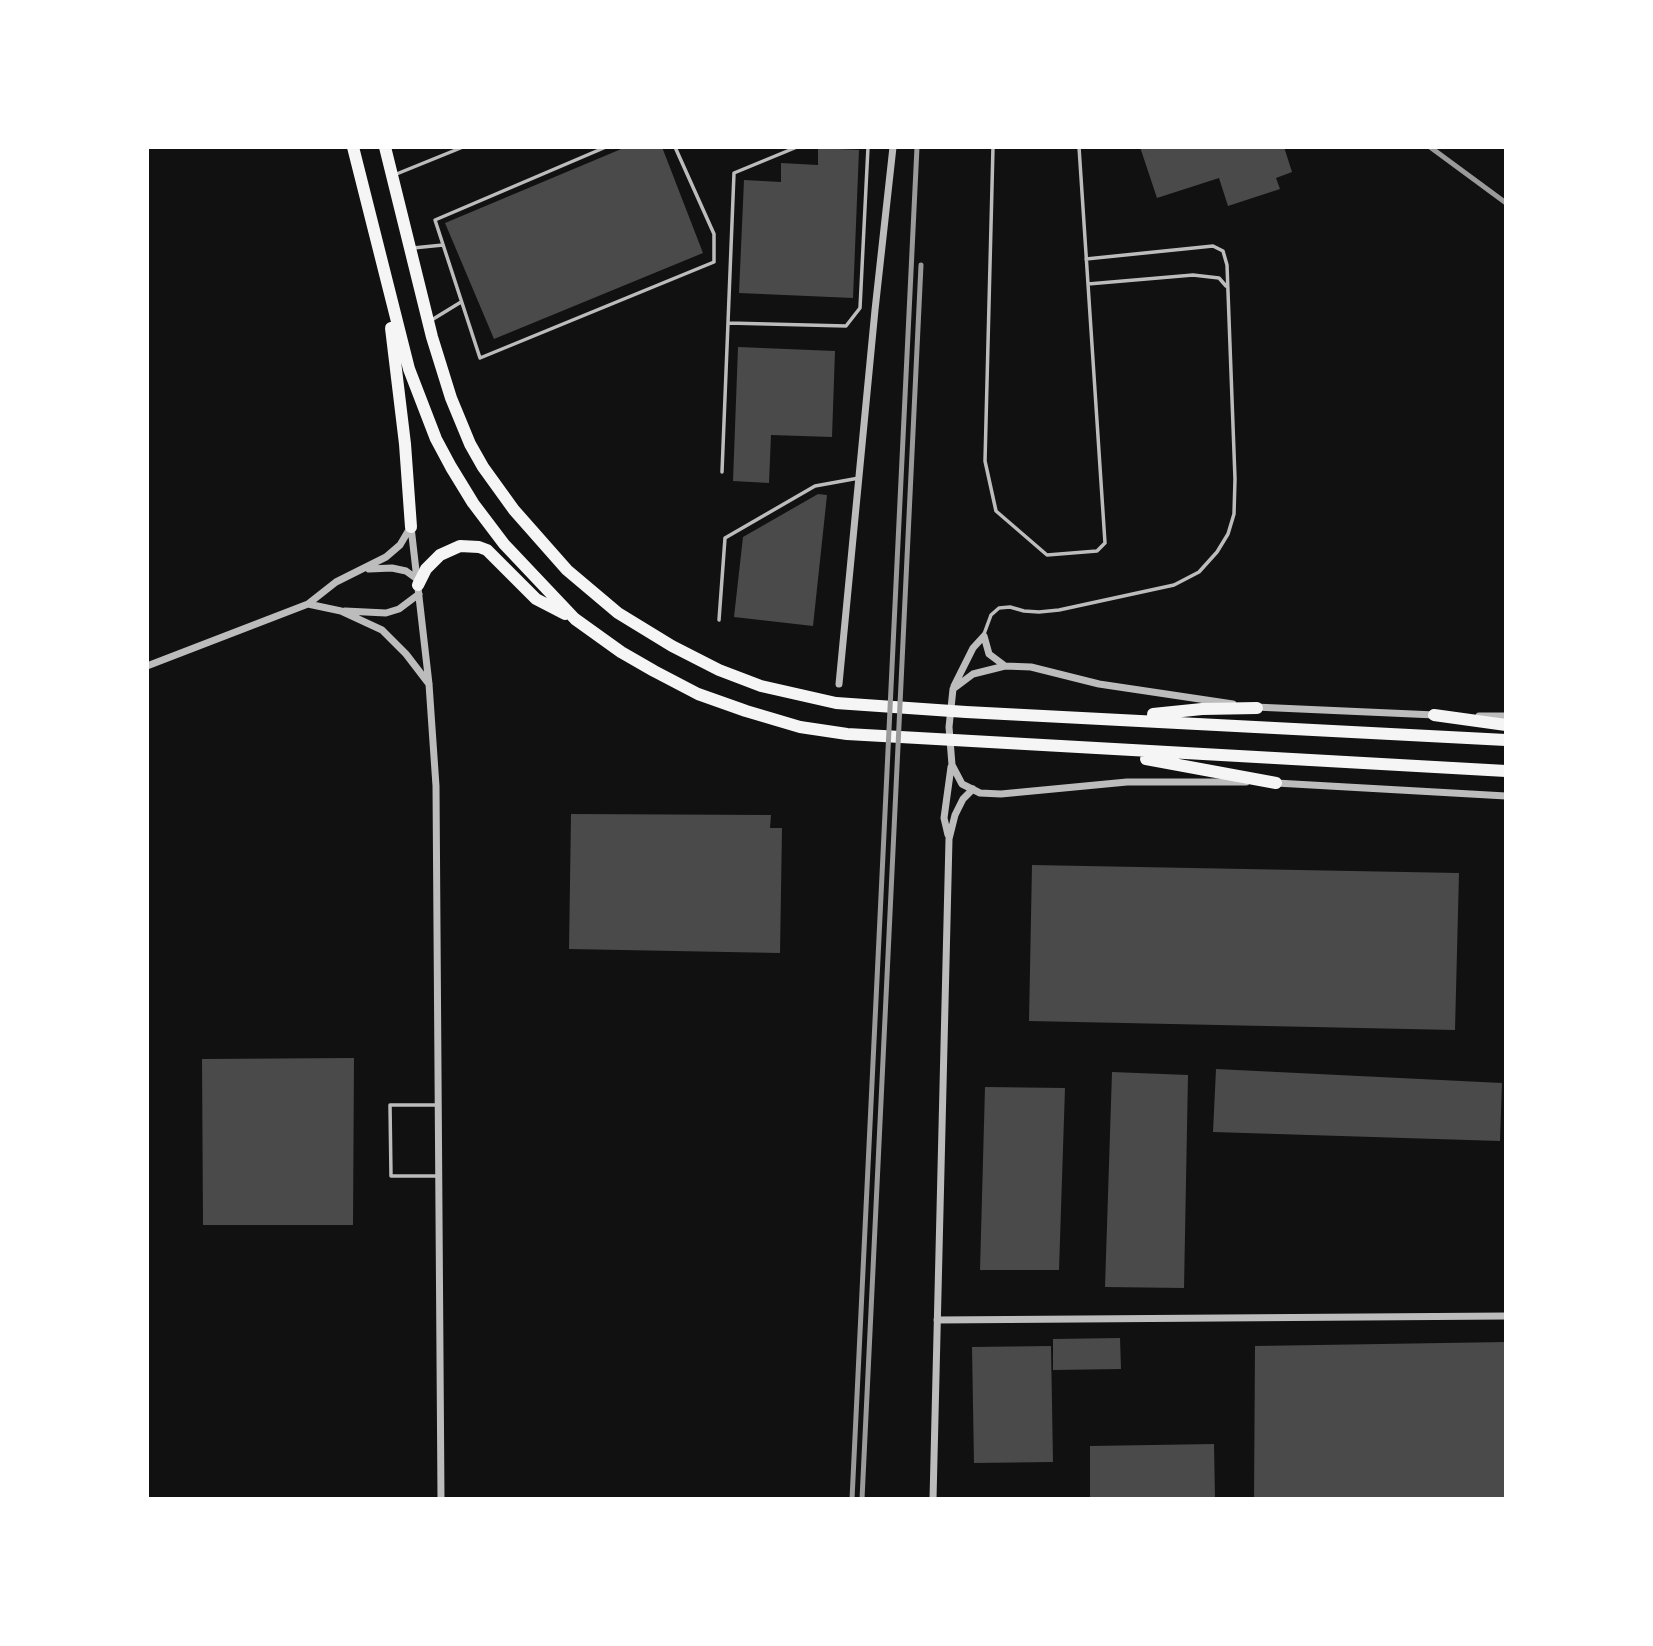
<!DOCTYPE html>
<html>
<head>
<meta charset="utf-8">
<style>
  body { margin:0 }
  #map { position:relative; width:1653px; height:1646px; overflow:hidden; background:#111; font-family:Cabin,sans-serif }
  canvas { display:block }
  .frame { position:absolute; inset:0; border:149px solid #fff; pointer-events:none }
</style>
</head>
<body>
<div id="map">
<canvas width="1653" height="1646"></canvas>
<div class="frame"></div>
</div>
<script>
const ctx = document.querySelector('canvas').getContext('2d');
ctx.lineJoin = 'round';
function paint(path, color) {
  ctx.fillStyle = color;
  ctx.fill(path, 'evenodd');
}
function shape(rows) {
  const path = new Path2D();
  for (const r of rows) {
    path.moveTo(r[0], r[1]);
    for (let i = 2; i < r.length; i += 2) path.lineTo(r[i], r[i + 1]);
  }
  return path;
}
function stroke(path, color, width, dash) {
  ctx.strokeStyle = color;
  ctx.lineWidth = width;
  ctx.lineCap = dash ? 'butt' : 'round';
  ctx.setLineDash(dash || []);
  ctx.stroke(path);
}
paint(shape([
  [626,147,662,147,703,253,494,339,445,223],
  [1140,147,1284,147,1292,172,1276,178,1280,189,1228,206,1219,178,1157,198],
  [818,148,859,150,853,298,739,293,744,180,781,182,781,163,818,165],
  [738,347,835,351,832,437,771,435,769,483,733,481],
  [818,494,827,495,813,626,734,617,743,537],
  [571,814,771,815,770,828,782,828,780,953,569,949],
  [1032,865,1459,873,1455,1030,1029,1021],
  [354,1058,353,1225,203,1225,202,1059],
  [1216,1069,1502,1083,1500,1141,1213,1132],
  [1112,1072,1188,1075,1184,1288,1105,1287],
  [985,1087,1065,1088,1059,1270,980,1270],
  [1120,1338,1121,1369,1053,1370,1053,1339],
  [1506,1342,1506,1499,1254,1499,1255,1346],
  [1051,1346,1053,1462,974,1463,972,1347],
  [1214,1444,1215,1499,1090,1499,1090,1446]
]), '#4a4a4a');
stroke(shape([
  [606,147,435,220,480,358,714,262,714,234,675,147],
  [993,147,985,461,996,511,1047,555,1097,551,1105,543,1079,147],
  [394,175,463,147],
  [413,248,443,245],
  [1088,284,1193,275,1219,278,1226,286],
  [430,321,461,302],
  [728,323,846,326,860,308,868,147],
  [722,472,734,173,797,147],
  [719,620,725,538,815,486,859,478],
  [984,634,991,615,999,608,1010,607,1024,611,1039,612,1059,610,1174,585,1199,572,1217,552,1228,534,1234,514,1235,479,1227,265,1223,251,1213,246,1086,259],
  [436,1105,390,1105,391,1176,437,1176]
]), '#bcbcbc', 3.5);
stroke(shape([
  [411,527,429,684,436,786,441,1499],
  [369,569,392,568,406,571,417,579],
  [308,604,341,611,382,630,406,654,429,684],
  [345,611,386,613,399,609,419,594],
  [147,666,308,604,336,582,386,557,400,545,410,528],
  [839,684,875,310,893,147],
  [954,686,973,648,984,636,989,654,1005,666],
  [1233,704,1099,684,1031,667,1005,666,973,674,953,689,949,727,952,765,962,784,980,793,1001,794,1127,782,1246,782],
  [1255,707,1435,715],
  [1479,716,1506,716],
  [1276,783,1506,796],
  [948,835,944,818,951,767],
  [937,1320,1506,1316],
  [933,1499,949,839,955,815,963,799,973,789]
]), '#bcbcbc', 7);
stroke(shape([
  [353,147,409,369,436,439,451,467,473,503,504,544,575,619,621,652,654,671,698,694,746,711,800,727,847,734,1506,771],
  [385,147,432,337,451,398,470,444,483,467,514,510,567,570,618,613,672,646,719,670,761,686,836,703,966,712,1506,740],
  [391,328,405,444,411,527],
  [418,585,426,569,440,555,460,546,479,547,487,550,536,599,565,614],
  [1153,714,1202,709,1257,708],
  [1434,715,1506,725],
  [1146,759,1276,783]
]), '#f5f5f5', 12);
stroke(shape([
  [1430,147,1506,203],
  [852,1499,917,147],
  [862,1499,921,265]
]), '#9a9a9a', 5);
</script>
</body>
</html>
